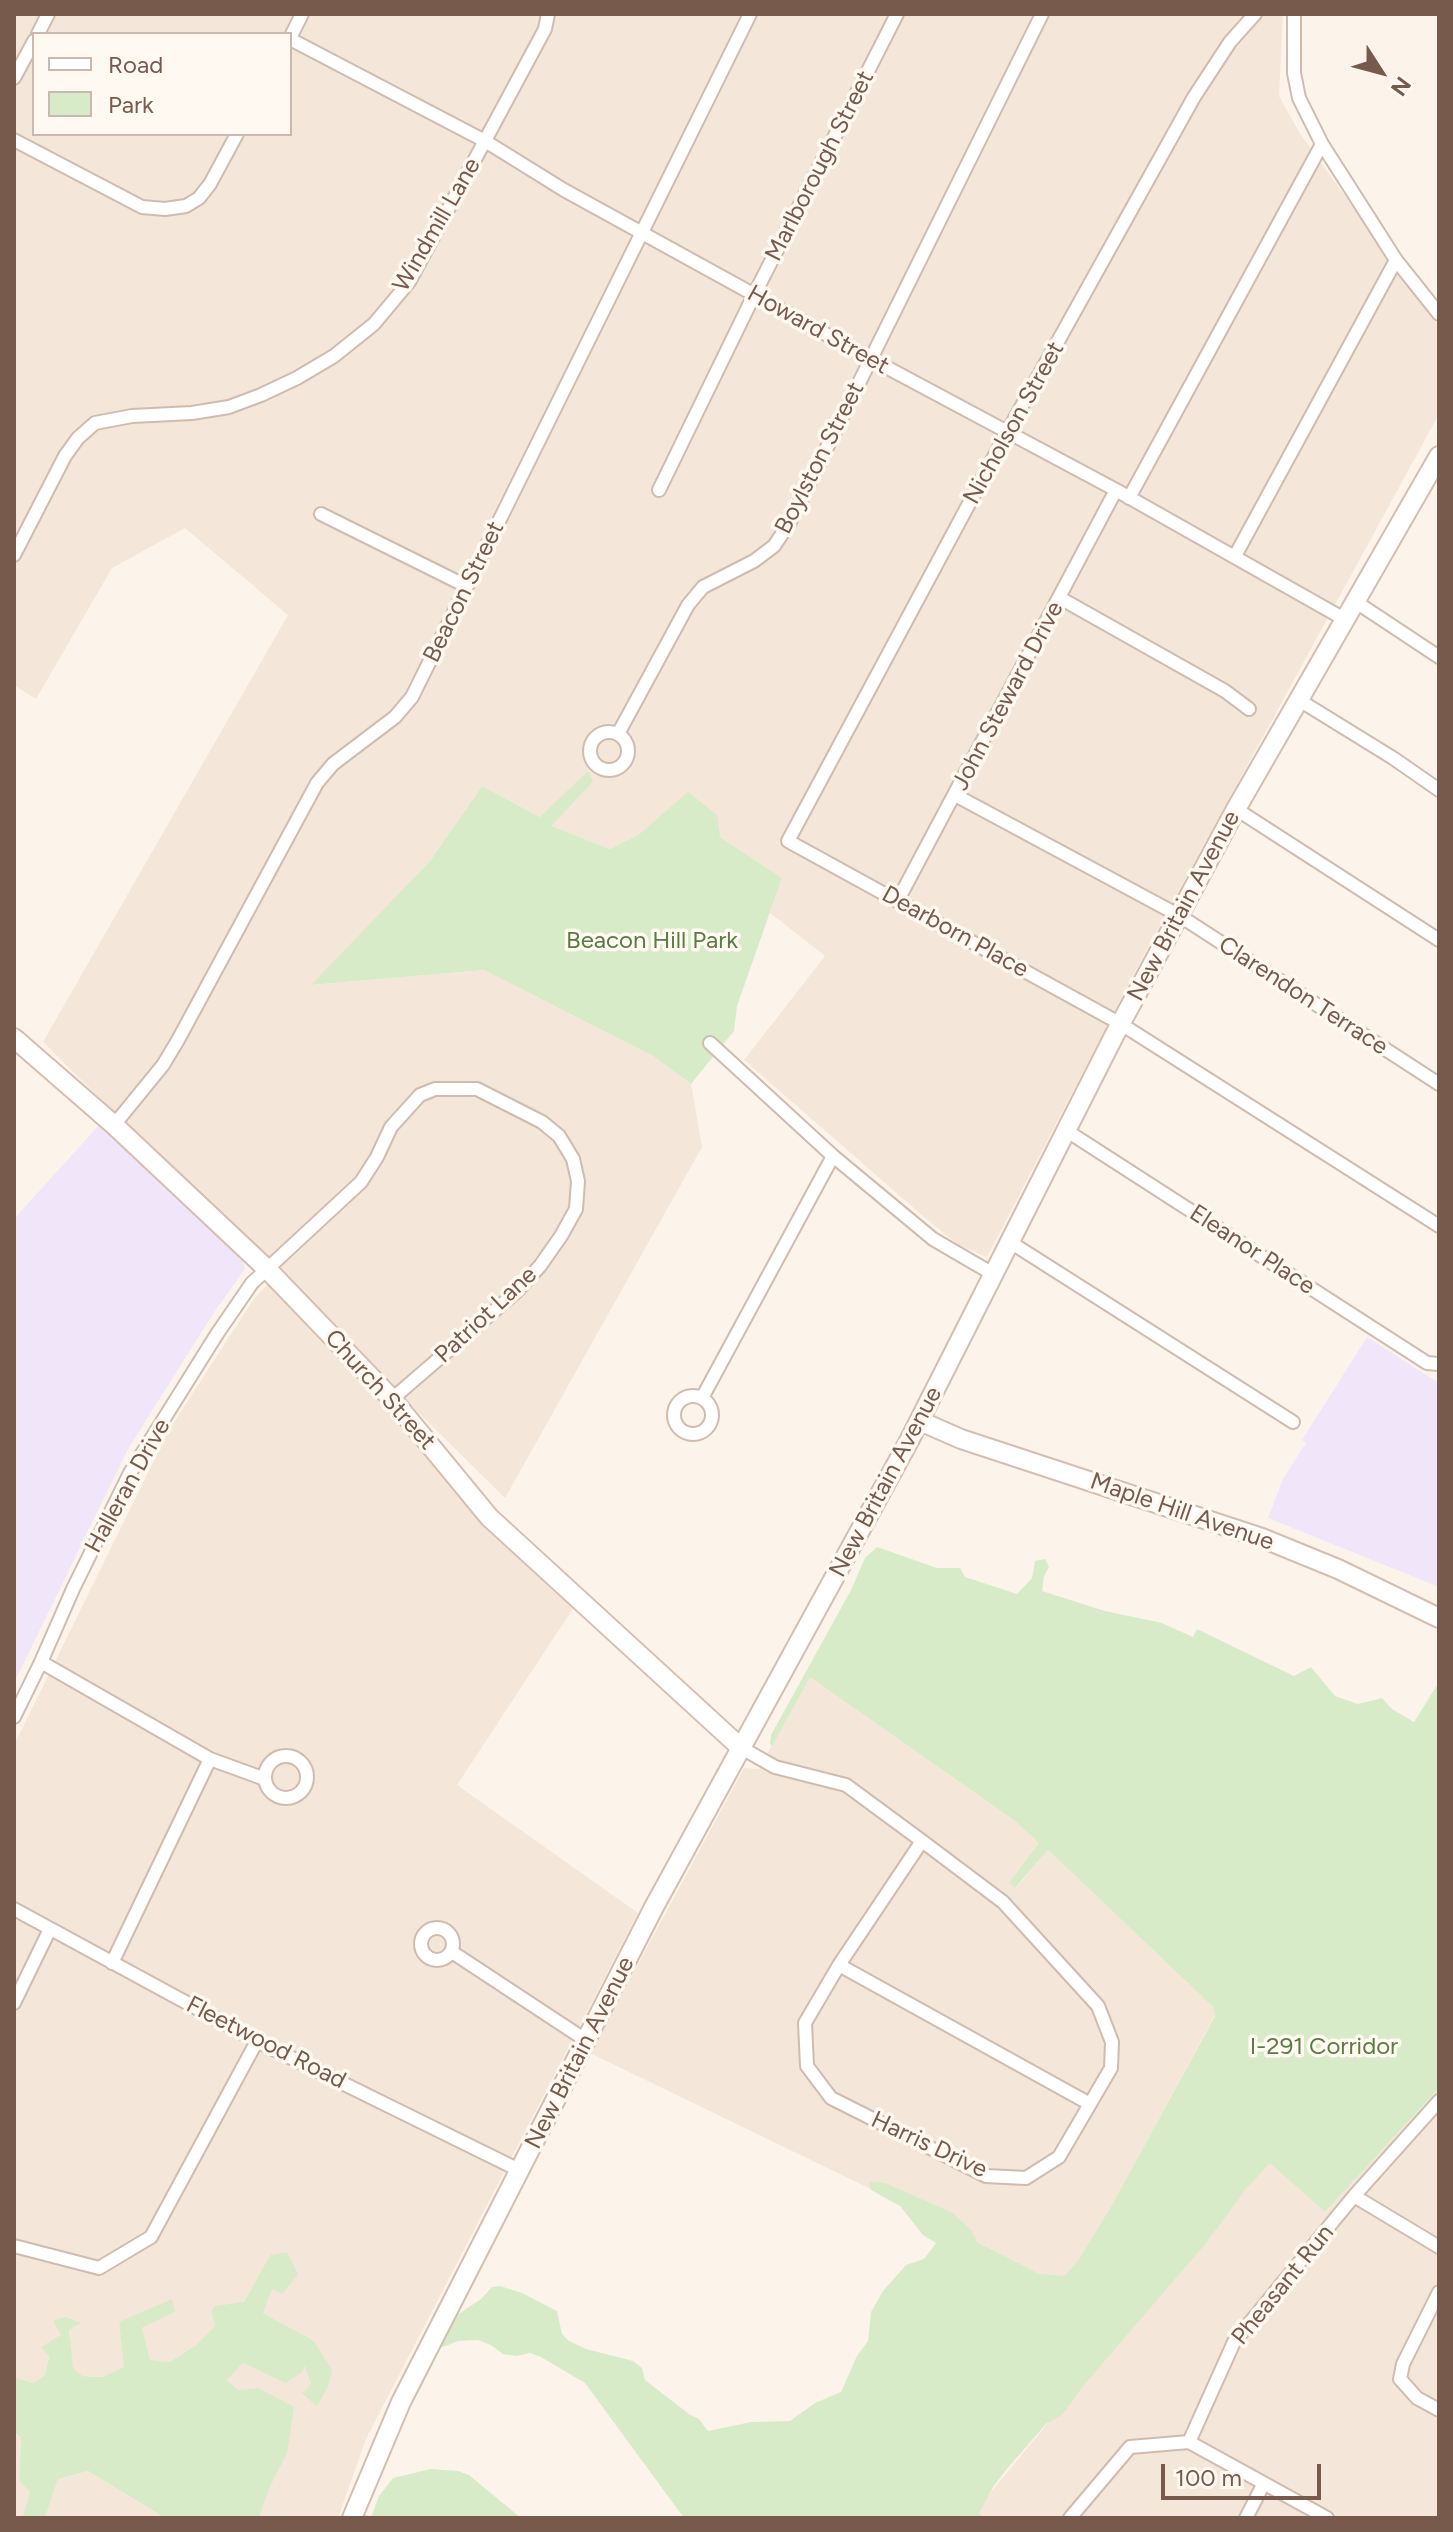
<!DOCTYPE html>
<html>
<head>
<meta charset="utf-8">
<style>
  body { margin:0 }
  #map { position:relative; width:1453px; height:2532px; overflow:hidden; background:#fcf4ea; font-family:Figtree,sans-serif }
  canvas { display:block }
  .frame { position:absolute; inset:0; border:16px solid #785a4d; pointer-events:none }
  .legend { position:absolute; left:32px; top:32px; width:260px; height:104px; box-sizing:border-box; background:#fff9f1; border:2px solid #c9b9af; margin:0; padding:10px 14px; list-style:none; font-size:24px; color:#785a4d }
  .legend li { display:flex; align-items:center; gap:16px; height:40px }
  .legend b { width:40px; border:2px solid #c9b9af }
  .north { position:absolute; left:1341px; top:32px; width:80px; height:80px; -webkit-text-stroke:6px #fff9f1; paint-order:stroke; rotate:126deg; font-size:22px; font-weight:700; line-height:32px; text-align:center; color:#785a4d }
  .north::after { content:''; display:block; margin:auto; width:28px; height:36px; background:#785a4d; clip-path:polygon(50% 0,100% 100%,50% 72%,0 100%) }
  .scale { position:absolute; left:1161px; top:2464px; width:160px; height:36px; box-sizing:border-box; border:4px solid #785a4d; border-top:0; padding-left:10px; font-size:24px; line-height:28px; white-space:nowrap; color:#785a4d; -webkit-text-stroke:6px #fff9f1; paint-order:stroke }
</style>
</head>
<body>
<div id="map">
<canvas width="1453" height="2532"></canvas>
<div class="frame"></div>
<ul class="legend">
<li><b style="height:10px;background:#fff"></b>Road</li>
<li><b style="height:22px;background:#d8ebc8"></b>Park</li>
</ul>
<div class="north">N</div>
<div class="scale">100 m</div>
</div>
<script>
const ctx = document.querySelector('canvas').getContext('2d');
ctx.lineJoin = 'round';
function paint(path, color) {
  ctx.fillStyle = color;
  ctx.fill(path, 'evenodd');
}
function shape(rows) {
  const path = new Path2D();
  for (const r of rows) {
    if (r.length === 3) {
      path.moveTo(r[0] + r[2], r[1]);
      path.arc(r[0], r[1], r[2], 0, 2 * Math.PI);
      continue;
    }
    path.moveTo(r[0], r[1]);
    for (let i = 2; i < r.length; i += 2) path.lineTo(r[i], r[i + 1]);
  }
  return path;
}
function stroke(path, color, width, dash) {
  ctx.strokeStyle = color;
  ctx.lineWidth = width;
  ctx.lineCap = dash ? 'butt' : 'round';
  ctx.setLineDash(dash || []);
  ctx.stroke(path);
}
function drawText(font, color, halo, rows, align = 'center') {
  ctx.font = font + ' Figtree,sans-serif';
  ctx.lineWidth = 7;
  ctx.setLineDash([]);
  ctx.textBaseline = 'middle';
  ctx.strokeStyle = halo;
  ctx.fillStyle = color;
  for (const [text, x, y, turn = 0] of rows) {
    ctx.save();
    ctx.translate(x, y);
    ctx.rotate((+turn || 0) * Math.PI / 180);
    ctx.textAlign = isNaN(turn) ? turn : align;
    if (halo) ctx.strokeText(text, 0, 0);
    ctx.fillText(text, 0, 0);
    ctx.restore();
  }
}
paint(shape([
  [14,14,1283,14,1279,96,1299,132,1439,327,1439,414,1140,962,987,1257,959,1245,931,1223,744,1060,825,956,770,913,782,878,720,837,688,793,638,835,610,849,550,826,593,782,540,817,482,786,430,861,312,985,484,970,653,1056,691,1084,702,1147,505,1498,43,1042,288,615,185,528,112,568,36,699,14,685],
  [34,34,290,34,290,134,34,134],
  [269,1283,574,1607,457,1785,638,1913,366,2439,338,2518,259,2518,270,2487,287,2454,258,2389,238,2390,227,2380,243,2363,285,2383,305,2365,311,2384,302,2395,317,2405,313,2340,263,2313,272,2288,270,2255,244,2302,211,2312,215,2326,195,2346,169,2362,150,2361,142,2328,175,2312,119,2322,125,2367,102,2377,81,2376,72,2368,69,2330,80,2323,58,2329,61,2336,49,2355,45,2375,33,2383,14,2377,16,2361,14,2360,14,1745,169,1430,253,1300],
  [809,1676,1015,1821,1040,1843,1009,1883,1016,1888,1048,1850,1217,2011,1082,2262,1062,2287,947,2226,590,2053,744,1768,759,1769],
  [1439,2088,1439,2518,984,2518,975,2511,1205,2234,1270,2162,1325,2212],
  [14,2433,21,2438,19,2481,30,2492,22,2518,14,2518],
  [88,2471,165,2518,45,2518,58,2479]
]), '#f4e6d8');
paint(shape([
  [99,1125,177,1194,243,1261,245,1269,213,1314,128,1449,14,1683,14,1219],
  [1367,1337,1439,1383,1439,1587,1268,1518,1283,1479,1306,1443,1302,1440]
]), '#f1e6f9');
paint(shape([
  [588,771,593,782,551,826,610,849,638,835,688,792,717,815,720,837,782,878,737,1006,734,1031,691,1084,653,1056,484,970,311,985,430,861,482,786,540,817],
  [877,1547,937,1568,960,1568,965,1577,1017,1594,1032,1578,1035,1561,1045,1559,1049,1567,1044,1576,1042,1591,1105,1611,1162,1623,1193,1637,1197,1629,1294,1676,1311,1667,1335,1696,1358,1704,1382,1698,1392,1709,1414,1722,1439,1682,1439,2088,1325,2212,1270,2163,1246,2189,1206,2243,1083,2386,1062,2415,1046,2424,1006,2470,993,2487,979,2513,984,2518,684,2518,585,2383,541,2357,530,2353,516,2356,503,2354,491,2345,478,2340,458,2341,443,2347,439,2344,454,2317,481,2299,492,2287,500,2286,522,2293,557,2311,562,2334,569,2341,586,2349,633,2361,642,2368,645,2380,689,2414,699,2419,708,2431,751,2422,790,2421,815,2403,841,2392,857,2356,868,2341,871,2312,883,2291,906,2265,924,2259,936,2243,923,2235,900,2206,871,2190,869,2182,885,2183,953,2213,972,2231,977,2242,1039,2274,1065,2276,1078,2261,1111,2207,1215,2016,1214,2008,1048,1850,1015,1888,1009,1883,1039,1843,1015,1821,810,1677,772,1746,770,1744,771,1735,851,1590,865,1558],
  [287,2252,298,2274,282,2294,272,2289,263,2313,313,2340,332,2370,328,2387,317,2406,302,2394,311,2384,305,2366,301,2373,285,2383,243,2363,227,2380,238,2390,258,2388,294,2407,287,2454,270,2487,259,2518,165,2518,88,2471,58,2479,45,2518,22,2518,30,2492,19,2481,21,2438,14,2432,14,2377,33,2383,45,2375,49,2356,41,2347,61,2335,53,2321,66,2317,81,2323,69,2330,73,2368,82,2376,102,2377,124,2367,119,2322,172,2299,175,2312,142,2328,150,2360,169,2362,195,2346,215,2326,211,2312,215,2306,244,2302,270,2255],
  [431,2469,458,2471,469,2475,521,2518,364,2518,365,2514,371,2517,379,2496,393,2478]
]), '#d8ebc8');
const street = shape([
  [1255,14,1230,42,1194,97,1008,431,788,841,1121,1024,1439,1226],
  [1294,14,1294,73,1299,98,1322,144,1396,260,1439,314],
  [38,34,48,14],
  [290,38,302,14],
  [290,39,485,141,564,190,871,359,1116,490,1346,620],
  [14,78,34,41],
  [14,140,142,207,165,209,186,206,199,198,210,184,237,134],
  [659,490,754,295,897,14],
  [1129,498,1322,144],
  [321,514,466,586],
  [14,555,65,456,78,438,95,423,132,416,192,413,229,407,261,395,297,378,334,356,374,324,409,282,545,29,548,14],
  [1235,556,1396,260],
  [1060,598,1225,691,1249,709],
  [1356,602,1439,657],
  [1299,700,1393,758,1439,790],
  [609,751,19],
  [618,734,688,605,703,587,754,561,774,546,790,522,1042,14],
  [955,795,1180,916,1439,1084],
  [1236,809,1439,940],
  [898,900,1116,490],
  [710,1043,833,1156,933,1239,993,1274],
  [114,1125,163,1065,178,1040,317,783,333,764,395,717,412,697,750,14],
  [1067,1131,1427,1363,1439,1364],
  [1010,1242,1293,1422],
  [693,1415,19],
  [702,1398,833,1156],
  [41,1662,210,1759,265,1779],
  [14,1717,41,1662,73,1589,130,1473,217,1334,252,1283,361,1182,377,1157,391,1127,420,1095,435,1089,477,1089,542,1122,559,1136,573,1159,578,1181,576,1209,561,1236,540,1266,515,1293,392,1399],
  [740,1747,775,1767,846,1785,922,1841,1003,1902,1098,2006,1112,2042,1111,2068,1059,2157,1026,2178,986,2176,831,2098,807,2066,805,2023,839,1965,922,1841],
  [286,1777,21],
  [14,1909,257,2041,521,2171],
  [437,1944,16],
  [452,1952,587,2041],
  [112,1963,210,1759],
  [839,1965,1090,2104],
  [14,2003,50,1929],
  [1354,2196,1439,2247],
  [14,2246,99,2268,151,2237,257,2041],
  [1439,2292,1403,2364,1400,2379,1417,2398,1439,2410],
  [1189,2442,1234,2342,1354,2196,1439,2101],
  [1189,2442,1327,2518],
  [1070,2518,1130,2447,1189,2442],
  [1246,2518,1263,2485]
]);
const secondary = shape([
  [14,1038,114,1125,268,1270,392,1399,489,1517,740,1747],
  [920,1421,961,1439,1262,1538,1338,1569,1439,1618],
  [352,2518,401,2402,654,1907,909,1441,1115,1034,1236,809,1439,456]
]);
stroke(street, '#cfbcaf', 16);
stroke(secondary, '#d5beaf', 22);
stroke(street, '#fff', 12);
stroke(secondary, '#fff', 18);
drawText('24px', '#785a4d', '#fff9f1', [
  ["Marlborough Street",820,166,-63],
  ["Windmill Lane",437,225,-60],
  ["Howard Street",818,330,29],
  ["Nicholson Street",1014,423,-61],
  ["Boylston Street",820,458,-63],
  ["Beacon Street",464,592,-64],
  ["John Steward Drive",1008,696,-62],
  ["New Britain Avenue",1184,906,-62],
  ["Dearborn Place",955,932,29],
  ["Clarendon Terrace",1303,996,33],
  ["Eleanor Place",1252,1250,33],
  ["Patriot Lane",486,1315,-43],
  ["Church Street",380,1390,48],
  ["New Britain Avenue",886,1482,-62],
  ["Halleran Drive",128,1486,-61],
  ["Maple Hill Avenue",1182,1512,19],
  ["Fleetwood Road",266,2043,27],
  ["New Britain Avenue",580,2053,-63],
  ["Harris Drive",929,2145,25],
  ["Pheasant Run",1283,2285,-51]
]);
drawText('24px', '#587d44', '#fff9f1', [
  ["Beacon Hill Park",652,941],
  ["I-291 Corridor",1324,2047]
]);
</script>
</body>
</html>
